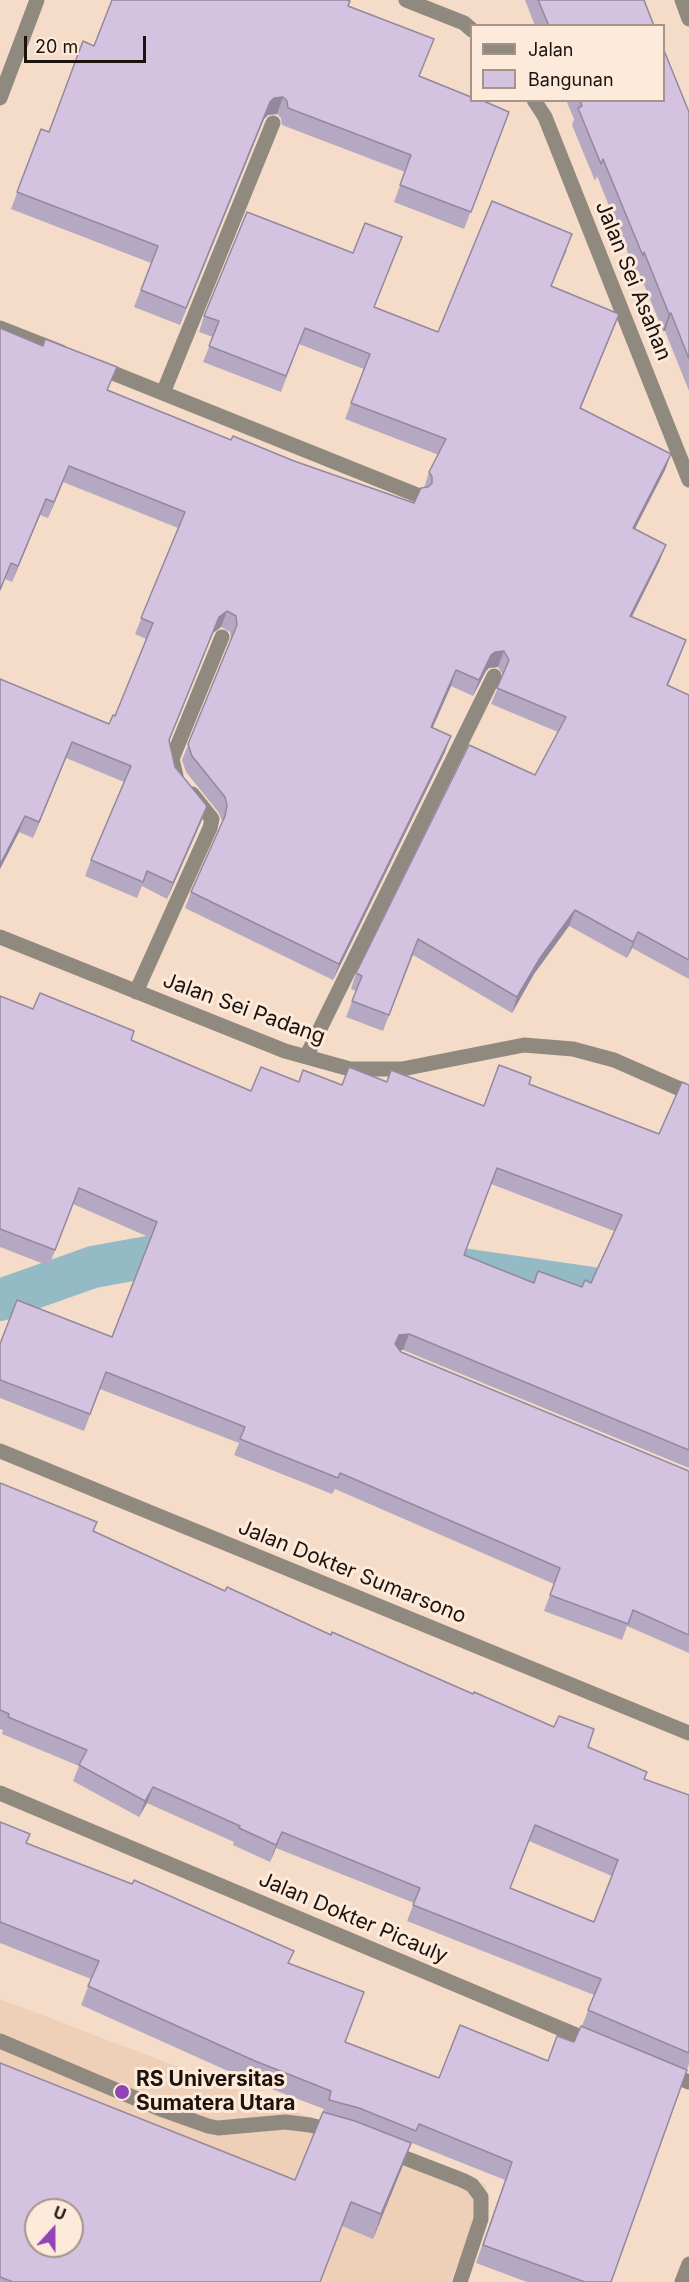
<!DOCTYPE html>
<html>
<head>
<meta charset="utf-8">
<style>
  body { margin:0 }
  #map { position:relative; width:689px; height:2282px; overflow:hidden; background:#f5dcc9; font-family:Inter,sans-serif }
  canvas { display:block }
  .legend { position:absolute; left:470px; top:24px; width:195px; height:78px; box-sizing:border-box; background:#feeadb; border:2px solid #a49489; margin:0; padding:8px 10px; list-style:none; font-size:18px; color:#1c130d }
  .legend li { display:flex; align-items:center; gap:12px; height:30px }
  .legend b { width:30px; border:2px solid #a49489 }
  .north { position:absolute; left:24px; top:2198px; width:60px; height:60px; box-sizing:border-box; background:#feeadb; border:2px solid #a49489; border-radius:50%; rotate:21deg; font-size:16px; font-weight:700; line-height:24px; text-align:center; color:#1c130d }
  .north::after { content:''; display:block; margin:auto; width:21px; height:27px; background:#9044b5; clip-path:polygon(50% 0,100% 100%,50% 72%,0 100%) }
  .scale { position:absolute; left:24px; top:36px; width:122px; height:27px; box-sizing:border-box; border:3px solid #1c130d; border-top:0; padding-left:8px; font-size:18px; line-height:21px; white-space:nowrap; color:#1c130d; -webkit-text-stroke:4px #feeadb; paint-order:stroke }
</style>
</head>
<body>
<div id="map">
<canvas width="689" height="2282"></canvas>
<ul class="legend">
<li><b style="height:8px;background:#90897f"></b>Jalan</li>
<li><b style="height:16px;background:#d3c3e1"></b>Bangunan</li>
</ul>
<div class="north">U</div>
<div class="scale">20 m</div>
</div>
<script>
const ctx = document.querySelector('canvas').getContext('2d');
ctx.lineJoin = 'round';
function paint(path, color) {
  ctx.fillStyle = color;
  ctx.fill(path, 'evenodd');
}
function shape(rows) {
  const path = new Path2D();
  for (const r of rows) {
    path.moveTo(r[0], r[1]);
    for (let i = 2; i < r.length; i += 2) path.lineTo(r[i], r[i + 1]);
  }
  return path;
}
function stroke(path, color, width, dash) {
  ctx.strokeStyle = color;
  ctx.lineWidth = width;
  ctx.lineCap = dash ? 'butt' : 'round';
  ctx.setLineDash(dash || []);
  ctx.stroke(path);
}
function drawText(font, color, halo, rows, align = 'center') {
  ctx.font = font + ' Inter,sans-serif';
  ctx.lineWidth = 6;
  ctx.setLineDash([]);
  ctx.textBaseline = 'middle';
  ctx.strokeStyle = halo;
  ctx.fillStyle = color;
  for (const [text, x, y, turn = 0] of rows) {
    ctx.save();
    ctx.translate(x, y);
    ctx.rotate((+turn || 0) * Math.PI / 180);
    ctx.textAlign = isNaN(turn) ? turn : align;
    if (halo) ctx.strokeText(text, 0, 0);
    ctx.fillText(text, 0, 0);
    ctx.restore();
  }
}
paint(shape([
  [0,1999,487,2185,451,2282,0,2282],
  [36,2210,72,2210,72,2246,36,2246]
]), '#eecfb7');
stroke(shape([
  [462,1269,689,1302],
  [0,1300,93,1267,198,1248]
]), '#94bbc5', 42);
stroke(shape([
  [0,2041,163,2110,208,2126,218,2128,285,2122,310,2125,337,2132],
  [387,2151,462,2180,472,2185,481,2197,481,2219,460,2282]
]), '#90897f', 15);
stroke(shape([
  [406,0,464,23,472,30],
  [682,0,689,19],
  [0,98,37,0],
  [534,100,545,117,689,480],
  [0,328,61,352],
  [98,367,417,495],
  [163,393,273,123],
  [176,776,172,759,222,637],
  [0,937,285,1051,350,1069,402,1069,524,1045,573,1049,614,1060,689,1093],
  [136,992,210,828,212,819,192,794],
  [306,1057,494,676],
  [0,1451,689,1733],
  [0,1793,595,2043],
  [664,2072,689,2082],
  [682,2282,689,2264]
]), '#90897f', 15);
paint(shape([
  [525,0,644,0,654,26,535,26],
  [348,6,420,76,509,112,464,229,394,202,405,172,282,125,281,118,277,114,268,115,264,119,180,325,134,307,151,263,11,209,41,129,49,132,94,46],
  [566,100,663,100,689,112,689,391,665,331,663,331,638,270,636,273,597,176,595,181,572,125,574,119],
  [567,250,551,286,619,314,581,408,671,454,665,470,635,529,660,560,632,617,680,656,668,686,689,695,689,979,632,948,627,958,569,926,534,974,512,1013,413,955,383,1031,346,1017,356,991,351,989,356,973,535,775,558,732,491,704,503,675,498,667,489,668,486,671,473,696,451,686,432,728,445,752,333,980,185,908,191,892,221,825,222,821,219,813,186,772,182,760,231,639,230,632,221,627,213,633,169,741,175,767,207,806,201,822,167,899,142,886,137,898,85,876,91,860,124,782,66,758,33,838,19,832,0,869,0,679,109,724,115,716,146,639,135,634,178,528,63,482,48,518,40,515,12,582,5,579,0,328,108,390,231,440,294,461,414,503,424,488,429,472,439,455,345,419,364,369,299,344,281,392,203,362,213,337,199,332,204,316,375,307,438,332],
  [0,996,33,1009,131,1040,251,1091,299,1082,342,1085,387,1082,484,1106,529,1084,659,1134,689,1085,689,1468,403,1350,400,1350,401,1352,689,1471,689,1653,627,1626,622,1640,544,1611,554,1584,335,1489,332,1494,234,1455,239,1443,100,1389,84,1431,0,1398,0,1344,112,1337,151,1238,73,1204,49,1266,0,1247],
  [491,1184,614,1231,591,1283,582,1287,534,1283,464,1255],
  [0,1483,93,1531,225,1591,331,1635,588,1747,644,1779,689,1795,689,2064,611,2282,527,2282,476,2263,505,2180,412,2143,409,2150,409,2149,373,2239,342,2226,320,2282,0,2282,0,2063,295,2180,324,2109,248,2080,81,2005,91,1979,0,1943,0,1822,27,1843,289,1963,346,2042,439,2078,548,2061,574,2042,582,2026,594,1995,407,1921,414,1903,276,1848,270,1862,233,1845,234,1842,147,1803,139,1817,73,1781,79,1766,2,1734,3,1730,0,1729],
  [529,1841,612,1876,594,1922,510,1889]
]), '#b5a8c2');
paint(shape([
  [283,97,277,114,268,115,264,119,180,325,270,102,274,98],
  [671,313,665,331,663,331,669,314],
  [619,314,613,330,574,424,580,408],
  [671,454,665,470,627,544,633,528],
  [69,466,63,482,48,518,54,502],
  [46,499,40,515,12,582,18,566],
  [666,545,660,560,624,632,630,616],
  [227,611,221,627,213,633,163,756,219,617],
  [686,640,680,656,661,701,667,685],
  [504,651,498,667,489,668,486,671,473,696,479,680,491,655,495,652],
  [456,670,451,686,426,743,431,727],
  [451,736,445,752,333,980,339,964],
  [72,742,66,758,33,838,39,822],
  [207,806,201,822,167,899,173,883],
  [25,816,19,832,0,869,0,865],
  [575,910,569,926,534,974,512,1013,517,997,540,958],
  [638,932,632,948,627,958,633,942],
  [409,1334,403,1350,394,1351,395,1344,399,1335],
  [153,1787,147,1803,139,1817,145,1801],
  [282,1832,276,1848,270,1862,276,1845],
  [411,2143,402,2168,373,2239,381,2214]
]), '#94889e');
const building = shape([
  [112,0,347,0,350,1,348,6,434,39,419,76,471,97,471,100,481,100,509,112,471,212,400,185,411,155,288,108,287,101,283,97,274,98,270,102,186,308,141,290,158,246,17,192,41,129,49,132,83,41,94,46,112,0],
  [538,0,644,0,654,26,549,26,538,0],
  [663,48,689,112,689,359,671,313,669,314,644,252,643,256,603,159,601,164,578,108,582,106,580,100,663,100,663,48],
  [492,201,572,234,551,286,619,314,580,408,671,454,633,528,666,545,630,616,686,640,667,685,689,695,689,960,638,932,633,942,575,910,540,958,517,997,418,939,389,1015,352,1001,362,976,356,973,469,745,535,775,566,717,497,688,509,660,504,651,495,652,491,655,479,680,456,670,431,727,451,736,339,964,191,892,225,816,227,805,225,797,192,756,188,744,237,625,236,616,227,611,219,617,169,740,175,767,207,806,173,883,147,871,143,882,91,860,131,766,72,742,39,822,25,816,0,865,0,679,109,724,113,715,115,716,153,623,141,618,185,512,69,466,54,502,46,499,18,566,11,563,0,590,0,328,43,346,45,339,117,367,107,390,231,440,233,436,294,461,414,503,421,488,428,487,432,483,432,477,429,472,446,439,351,403,370,354,305,328,286,376,209,346,219,321,204,316,247,212,353,253,365,223,402,237,374,307,438,332,492,201],
  [40,993,134,1031,131,1040,251,1091,261,1067,299,1082,303,1070,342,1085,349,1067,387,1082,391,1070,484,1106,499,1065,531,1077,529,1084,659,1134,682,1082,689,1085,689,1450,409,1334,399,1335,395,1344,401,1352,689,1471,689,1635,633,1610,628,1624,550,1595,560,1568,340,1473,338,1478,240,1439,245,1427,106,1372,90,1414,0,1380,0,1344,17,1300,112,1337,157,1222,79,1188,55,1250,0,1229,0,996,33,1009,40,993],
  [497,1168,622,1215,591,1283,585,1280,582,1287,538,1271,534,1283,464,1255,497,1168],
  [0,1483,97,1522,93,1531,225,1591,227,1587,331,1635,332,1632,473,1694,474,1692,554,1727,559,1716,594,1729,588,1747,647,1772,644,1779,689,1795,689,2053,588,2010,601,1979,413,1905,420,1888,282,1832,276,1845,239,1828,240,1826,153,1787,145,1801,79,1765,87,1750,8,1717,9,1714,0,1710,0,1483],
  [535,1825,618,1860,594,1922,510,1888,535,1825],
  [0,1822,30,1834,26,1843,132,1884,134,1880,294,1951,288,1963,364,1992,345,2042,439,2078,460,2025,548,2061,557,2036,574,2042,581,2026,687,2070,611,2282,585,2282,483,2245,512,2162,419,2124,416,2131,359,2108,329,2100,331,2091,255,2061,88,1986,99,1961,0,1922,0,1822],
  [0,2063,295,2180,323,2112,355,2121,411,2143,381,2214,351,2202,320,2282,13,2282,0,2277,0,2063],
  [36,2210,72,2210,72,2246,36,2246,36,2210]
]);
paint(building, '#d3c3e1');
stroke(building, '#94889e', 1.5);
for (const [x, y, r, color] of [
  [122,2092,8,"#9044b5"]
]) {
  const dot = new Path2D();
  dot.arc(x, y, r, 0, 2 * Math.PI);
  ctx.fillStyle = color;
  ctx.fill(dot);
  stroke(dot, '#feeadb', 2);
}
drawText('21px', '#1c130d', '#feeadb', [
  ["Jalan Sei Asahan",633,281,68],
  ["Jalan Sei Padang",244,1009,20],
  ["Jalan Dokter Sumarsono",352,1572,22],
  ["Jalan Dokter Picauly",353,1918,23]
]);
drawText('bold 21px', '#1c130d', '#feeadb', [
  ["RS Universitas",136,2080],
  ["Sumatera Utara",136,2104]
], 'left');
</script>
</body>
</html>
